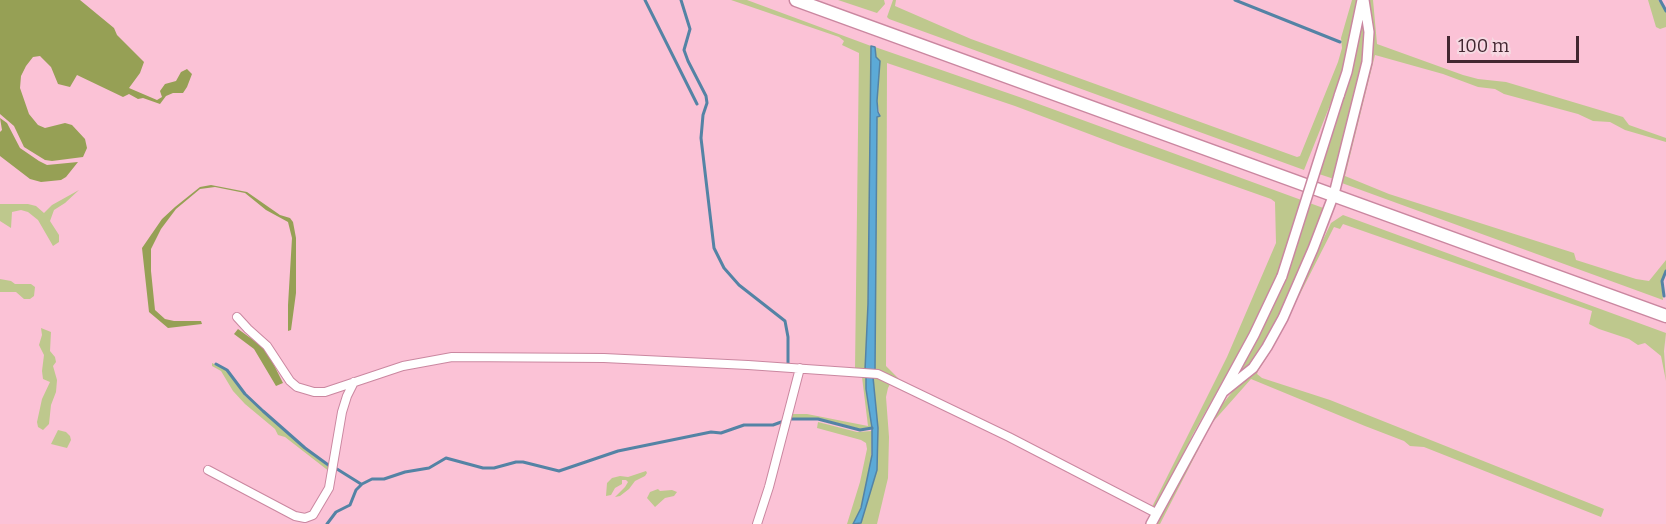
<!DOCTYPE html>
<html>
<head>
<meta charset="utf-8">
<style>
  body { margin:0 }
  #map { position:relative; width:1666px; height:524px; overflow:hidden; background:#fbc2d6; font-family:Bitter,serif }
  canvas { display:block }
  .scale { position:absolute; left:1447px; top:36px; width:132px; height:27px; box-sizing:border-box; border:3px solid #422731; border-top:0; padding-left:8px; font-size:18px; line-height:21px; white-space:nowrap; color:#422731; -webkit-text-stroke:4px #f6d9e2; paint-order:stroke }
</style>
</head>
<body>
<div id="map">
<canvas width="1666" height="524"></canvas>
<div class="scale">100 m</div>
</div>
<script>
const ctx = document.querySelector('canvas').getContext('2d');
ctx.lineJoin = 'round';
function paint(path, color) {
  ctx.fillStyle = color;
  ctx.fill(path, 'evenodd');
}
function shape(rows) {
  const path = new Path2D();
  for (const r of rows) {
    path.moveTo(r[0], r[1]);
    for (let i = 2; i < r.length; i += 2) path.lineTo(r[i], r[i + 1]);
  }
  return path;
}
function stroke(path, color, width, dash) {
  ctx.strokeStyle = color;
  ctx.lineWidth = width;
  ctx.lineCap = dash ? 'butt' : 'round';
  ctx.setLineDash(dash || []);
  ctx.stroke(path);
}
paint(shape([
  [731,0,747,0,871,46,868,304,865,370,855,369,859,53,842,45,844,41,839,37],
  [838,0,884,0,885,4,877,13],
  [893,0,896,0,895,6,971,39,1297,157,1300,156,1338,62,1342,48,1341,38,1352,0,1359,0,1340,80,1304,170,889,19,887,17],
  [1368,0,1373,0,1377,44,1463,75,1478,79,1506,82,1623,117,1629,125,1666,138,1666,142,1625,130,1610,122,1593,121,1578,114,1504,94,1495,89,1478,87,1443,74,1375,55,1345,176,1389,194,1574,253,1576,260,1636,279,1649,281,1666,260,1666,270,1661,281,1663,300,1339,182,1358,108],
  [1648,0,1658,0,1666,12,1666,27,1660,29,1656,27],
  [1362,27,1364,29,1365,58,1334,179,1316,173,1360,28],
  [875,47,1025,99,1326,209,1280,317,1252,363,1237,376,1235,375,1267,318,1285,280,1261,313,1193,434,1157,506,1152,507,1227,357,1276,243,1275,202,1271,199,1121,146,1015,106,887,63,886,366,900,380,883,372,875,371,877,117,880,116,877,101,879,62,876,58],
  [79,190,65,203,54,210,50,221,59,235,59,242,53,246,38,220,28,212,21,210,12,212,11,228,0,221,0,204,28,204,36,206,44,213,52,205],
  [1343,215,1666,333,1664,351,1666,381,1661,356,1645,343,1638,345,1629,339,1599,329,1589,324,1592,311,1343,224,1340,229,1334,227,1271,351,1258,371,1257,374,1262,378,1330,400,1604,509,1601,517,1424,447,1410,446,1404,441,1365,426,1251,379,1212,423,1160,524,1154,524,1209,421,1237,386,1287,316,1331,223],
  [0,279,11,281,15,284,31,284,35,287,34,296,30,299,24,299,16,292,0,292],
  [41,328,51,332,50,351,55,357,56,362,53,366,57,380,56,392,51,405,49,424,43,430,38,427,37,422,42,399,50,382,43,379,42,371,44,355,39,345,42,335],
  [212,363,226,370,245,396,305,449,330,468,330,472,285,437,278,435,275,429,245,404,233,391,221,371,212,366],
  [866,376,866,389,872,427,860,429,818,418,791,419,792,414,807,414,868,426,862,377],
  [873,377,891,382,888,388,886,397,889,437,888,478,877,524,860,524,877,470,878,428],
  [818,422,857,432,872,431,871,468,861,508,853,524,847,524,860,482,867,449,866,443,861,440,817,428],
  [58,430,66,432,70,436,71,440,67,448,51,444],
  [646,471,647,473,645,476,635,481,629,489,620,496,615,497,625,487,628,482,626,480,622,480,622,484,615,488,611,495,606,496,607,483,612,478,620,476,628,477],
  [658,489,660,491,672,490,677,492,674,496,665,498,655,507,647,498,650,492]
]), '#bec88d');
paint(shape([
  [0,0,80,0,114,28,117,35,144,62,140,73,129,88,157,100,162,97,160,91,165,84,176,81,181,72,187,69,192,74,187,87,183,93,173,93,166,96,160,104,143,98,138,99,129,94,123,97,77,75,70,87,58,84,51,67,40,56,33,57,26,66,21,76,20,88,29,114,38,125,45,128,65,123,72,125,85,139,87,148,83,157,52,161,45,160,24,147,14,126,0,114],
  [0,118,7,123,20,148,39,161,47,165,78,162,66,177,61,180,41,182,30,179,0,156,0,132,2,130],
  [211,185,247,192,280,215,290,218,293,222,296,238,296,293,291,330,288,331,288,305,292,238,288,222,266,210,245,193,215,187,200,189,176,209,161,229,151,249,151,271,155,310,165,319,174,321,201,321,202,324,168,328,149,312,142,248,162,219,175,207,200,187],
  [238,329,263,347,269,355,283,383,276,386,254,349,234,334]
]), '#96a055');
const water = shape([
  [871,46,875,47,876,57,880,61,877,101,878,112,880,116,877,117,875,371,865,370,868,304,871,46],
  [866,376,873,377,878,428,877,470,861,523,853,524,861,508,872,455,872,428,866,389,866,376]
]);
paint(water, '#5caad7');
stroke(water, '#5483a5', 1.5);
stroke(shape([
  [645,0,697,104],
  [681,0,690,29,684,50,688,61,706,96,707,103,703,115,701,138,714,248,724,268,739,285,785,321,788,337,788,363],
  [1235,0,1340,42],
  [1660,0,1666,11],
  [1664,296,1662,281,1666,271],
  [216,364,227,370,245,394,263,411,305,448,331,467],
  [791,419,818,419,860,430,872,428],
  [337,469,361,484],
  [327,524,336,512,350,505,356,490,362,484,372,479,384,479,405,472,429,468,446,458,483,468,494,468,516,462,523,462,559,471,618,451,711,432,721,433,744,425,773,425,784,421]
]), '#5483a5', 3);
const minor = shape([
  [237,317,248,329,267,346,290,381,297,387,314,392,325,392,403,366,452,357,604,358,748,365,878,374,1009,437,1156,513],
  [208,470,295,516,305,518,313,515,329,488,342,412,347,396,354,382],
  [757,524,769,487,800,368]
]);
const tertiary = shape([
  [1339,96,1347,72,1362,0],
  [1223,392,1253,368,1267,347,1283,318,1313,249,1334,194,1367,62,1369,32,1364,0],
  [1151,524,1254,335,1282,276]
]);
const trunk = shape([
  [796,0,1666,316]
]);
stroke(minor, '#ca87a0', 10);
stroke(tertiary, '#ca87a0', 12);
stroke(trunk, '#ca87a0', 15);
stroke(minor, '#fff', 8);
stroke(tertiary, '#fff', 9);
stroke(trunk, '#fff', 12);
const tertiaryBridge = shape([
  [1282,276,1339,96]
]);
stroke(tertiaryBridge, '#ca87a0', 12, []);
stroke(tertiaryBridge, '#fff', 9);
</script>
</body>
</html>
